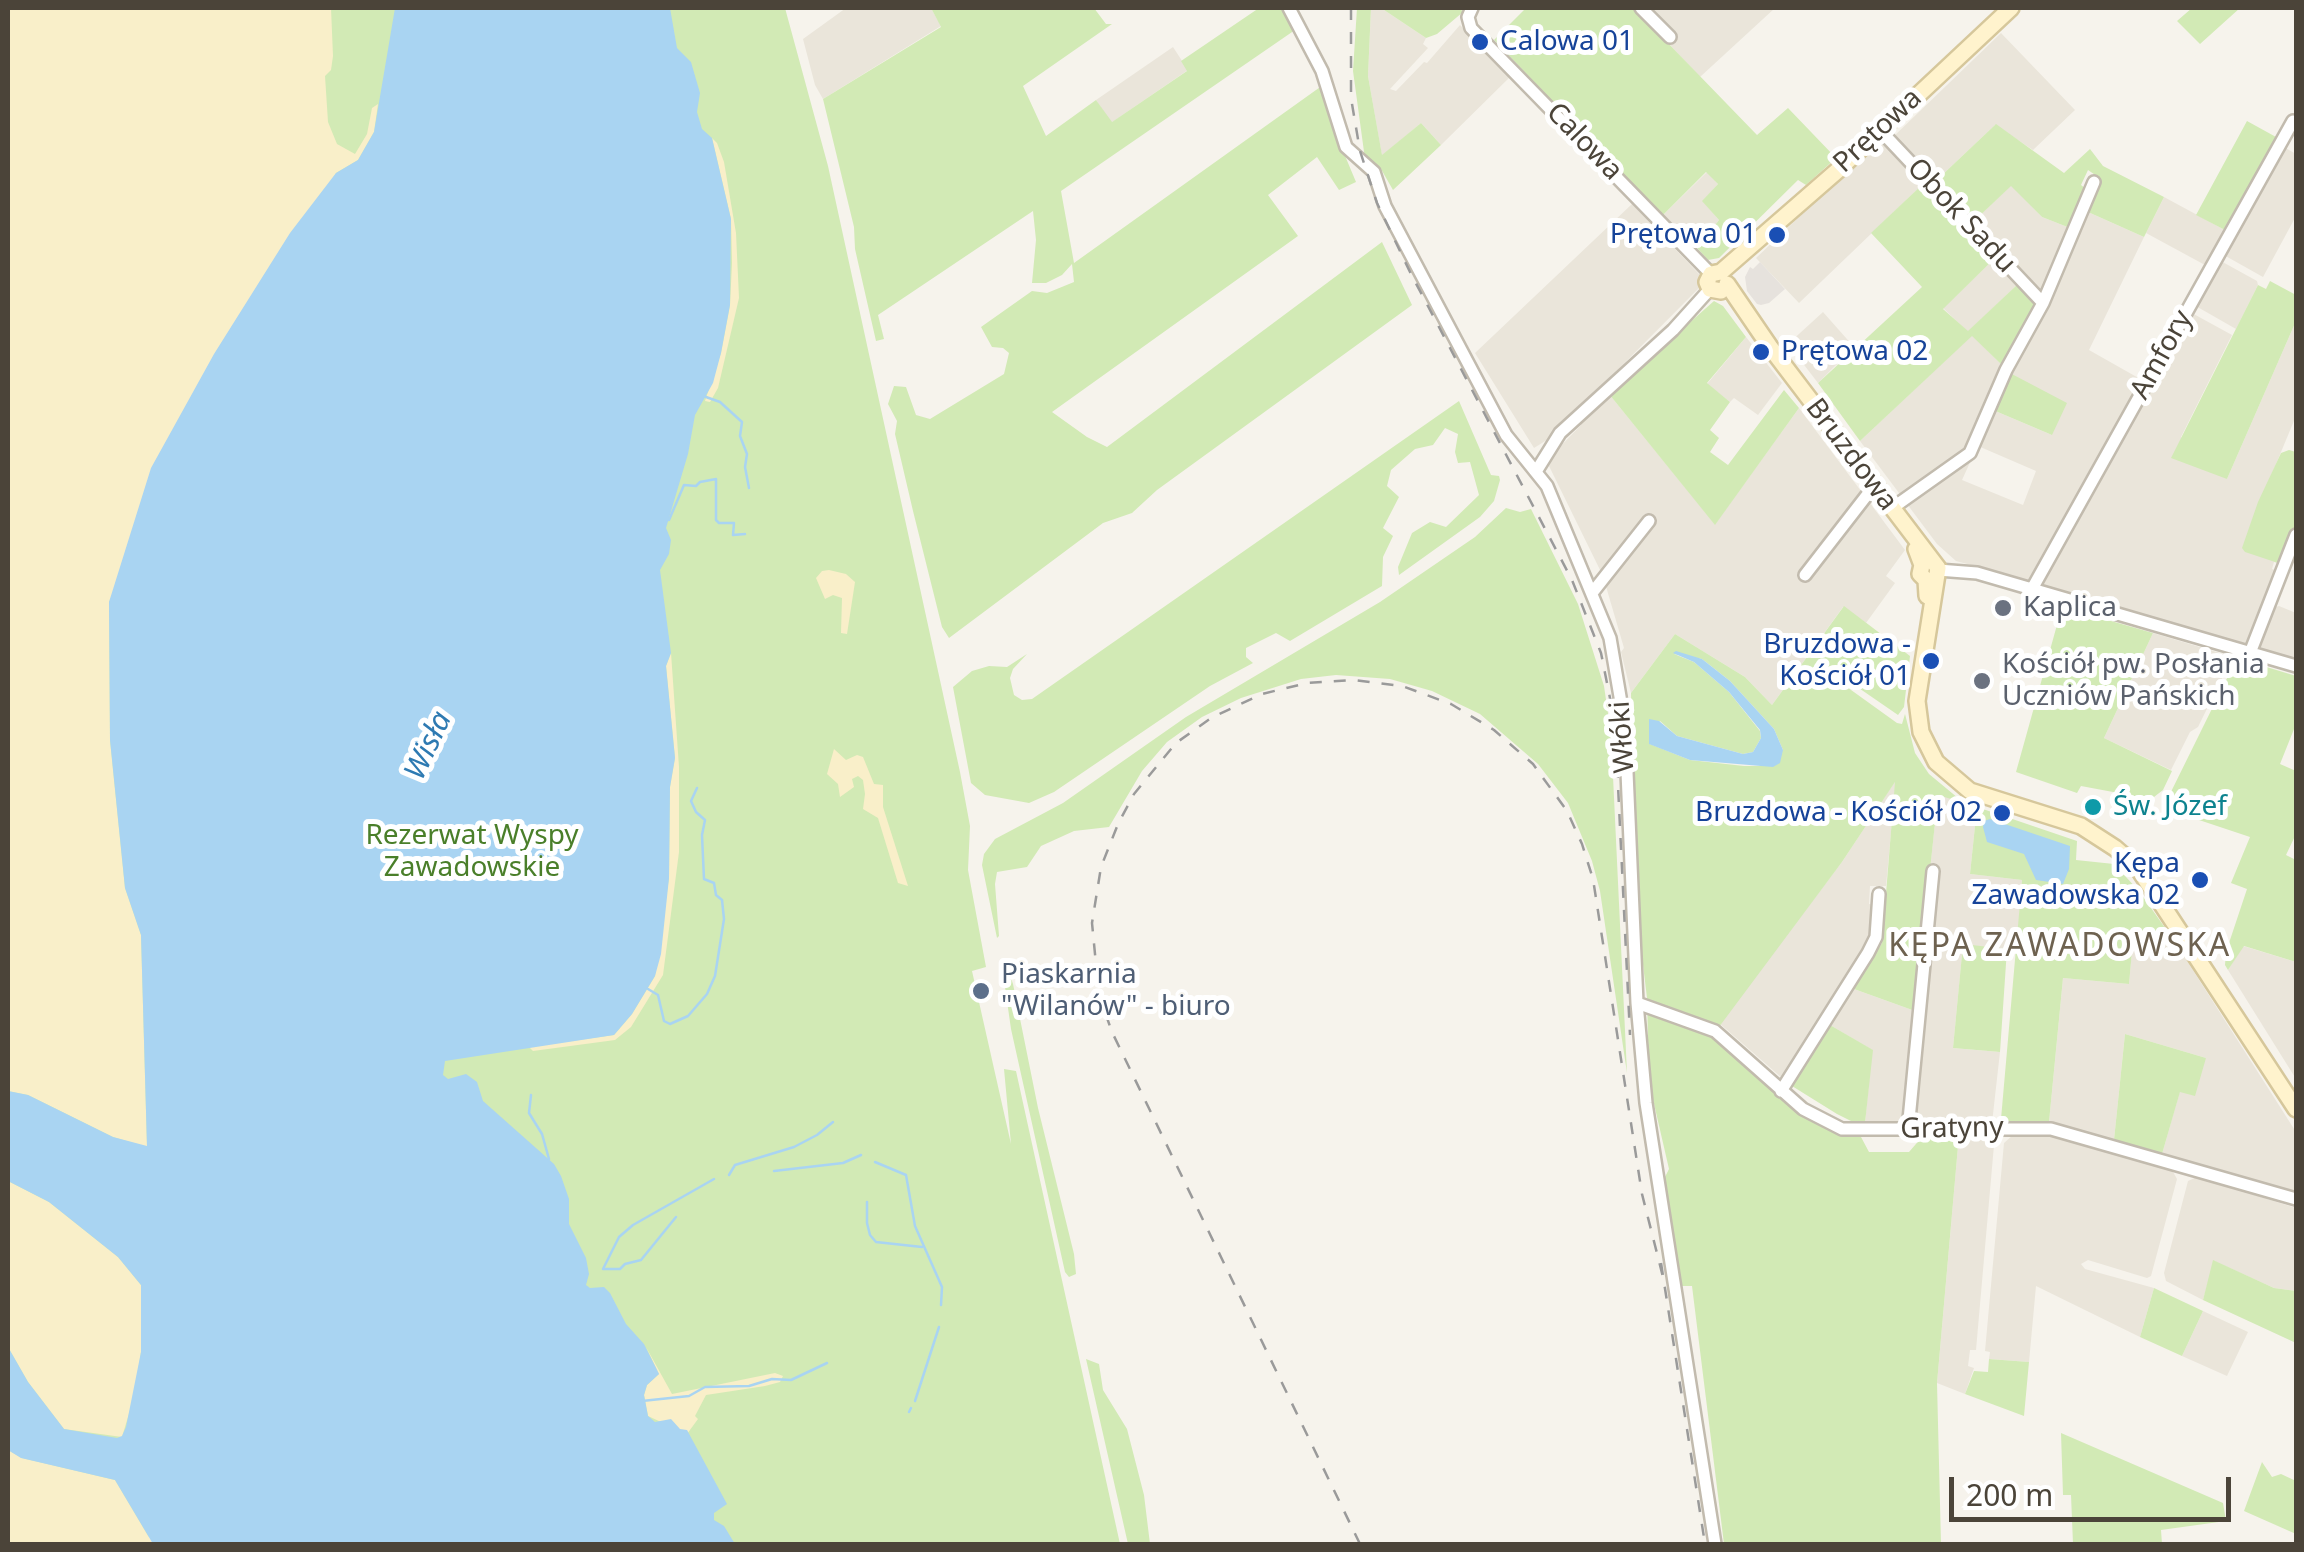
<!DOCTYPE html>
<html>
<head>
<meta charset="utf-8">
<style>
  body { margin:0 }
  #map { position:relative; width:2304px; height:1552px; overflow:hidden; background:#f6f3ec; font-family:"Noto Sans",sans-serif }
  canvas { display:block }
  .frame { position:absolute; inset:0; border:10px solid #4b4439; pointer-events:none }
  .scale { position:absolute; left:1949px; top:1477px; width:282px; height:45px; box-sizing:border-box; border:5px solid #4b4439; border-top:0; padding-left:12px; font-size:30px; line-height:35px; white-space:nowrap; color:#4b4439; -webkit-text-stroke:8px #fff; paint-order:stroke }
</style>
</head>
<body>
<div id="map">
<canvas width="2304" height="1552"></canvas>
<div class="frame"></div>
<div class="scale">200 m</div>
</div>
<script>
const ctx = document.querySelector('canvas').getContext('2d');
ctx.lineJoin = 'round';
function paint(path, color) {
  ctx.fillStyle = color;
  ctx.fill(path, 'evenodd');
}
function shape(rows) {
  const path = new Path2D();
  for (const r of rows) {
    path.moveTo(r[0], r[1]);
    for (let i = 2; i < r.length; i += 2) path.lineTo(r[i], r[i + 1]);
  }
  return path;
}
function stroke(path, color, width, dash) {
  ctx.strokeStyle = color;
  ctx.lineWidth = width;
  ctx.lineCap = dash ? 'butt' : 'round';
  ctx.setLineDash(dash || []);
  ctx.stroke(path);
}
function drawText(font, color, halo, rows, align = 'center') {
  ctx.font = font + ' "Noto Sans",sans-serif';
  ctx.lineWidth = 10;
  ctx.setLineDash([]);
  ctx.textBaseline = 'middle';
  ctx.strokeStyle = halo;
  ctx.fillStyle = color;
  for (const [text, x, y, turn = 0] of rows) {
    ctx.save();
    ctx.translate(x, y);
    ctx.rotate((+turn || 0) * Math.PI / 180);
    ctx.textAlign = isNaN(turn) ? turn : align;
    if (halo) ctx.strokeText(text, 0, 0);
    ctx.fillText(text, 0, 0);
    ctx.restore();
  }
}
paint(shape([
  [846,8,931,8,941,26,823,99,815,85,803,39],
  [1371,8,1381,8,1426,38,1423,44,1428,48,1390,89,1396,91,1424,62,1427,63,1460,25,1510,77,1441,145,1421,123,1382,156,1368,76],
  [1645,8,1775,8,1700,77,1668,43,1674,38],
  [2001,33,2075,110,2033,150,1995,125,1940,177,1930,178,1893,137],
  [1173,47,1188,70,1111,123,1096,100],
  [1882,138,1924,183,1799,303,1756,258],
  [2282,146,2296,154,2296,216,2263,277,2222,254],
  [1707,172,1718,184,1703,201,1719,220,1697,248,1662,216],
  [2011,185,2042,217,2070,228,2040,296,1972,223],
  [2164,197,2225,230,2205,265,2146,233],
  [1632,204,1701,276,1701,286,1550,438,1534,448,1475,353],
  [2088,212,2144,237,2089,350,2142,380,2031,581,1956,561,1937,544,1907,504,1972,458,1962,480,2023,505,2036,471,1978,446,1993,410,2052,435,2008,372,2038,322],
  [1995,258,2019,283,1968,332,1943,308],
  [2219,260,2257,281,2258,285,2236,329,2194,305],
  [1823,312,1854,347,1818,383,1788,344],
  [2190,312,2232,335,2181,437,2227,479,2296,321,2296,416,2261,500,2296,526,2281,564,2274,562,2272,569,2278,571,2249,647,2037,583],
  [1972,335,2003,366,1967,450,1902,497,1860,441],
  [1746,337,1782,383,1758,415,1734,398,1730,402,1707,384],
  [1609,394,1715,524,1799,408,1905,550,1886,576,1895,583,1866,623,1843,607,1772,705,1745,677,1675,634,1631,693,1621,652,1624,648,1605,583,1654,525,1645,514,1602,574,1549,466,1552,455,1581,425,1579,422],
  [2279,606,2296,613,2296,661,2257,649,2273,608],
  [2153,633,2230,656,2231,660,2198,727,2190,732,2171,770,2104,738],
  [1896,780,1886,886,1870,886,1869,904,1875,905,1872,938,1782,1078,1719,1023,1842,862],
  [1938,794,1977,807,1970,874,2022,880,2017,950,1963,945,1953,1048,2000,1052,1992,1123,1865,1123,1872,1050,1830,1025,1854,989,1915,1011],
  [2133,939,2175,942,2296,1132,2296,1193,2162,1154,2180,1091,2206,1058,2125,1034,2114,1140,2049,1122,2063,978,2129,984],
  [2243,946,2296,962,2296,1079,2228,970],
  [2014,1134,2049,1135,2172,1170,2177,1179,2151,1276,2147,1278,2088,1260,2081,1264,2085,1269,2154,1288,2140,1337,2036,1286,2029,1362,1989,1359,1990,1352,1985,1351,2004,1143],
  [1959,1135,1985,1135,1994,1145,1976,1350,1970,1350,1968,1366,1974,1368,1965,1394,1937,1383],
  [2197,1177,2296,1208,2296,1291,2274,1288,2214,1261,2203,1300,2166,1281,2164,1273,2188,1181],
  [2203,1311,2248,1332,2227,1376,2182,1356]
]), '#eae5da');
paint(shape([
  [1760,262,1785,289,1769,303,1761,305,1757,304,1747,291,1745,277,1750,267,1753,269]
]), '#e6e2dd');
paint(shape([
  [8,8,785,8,828,166,960,772,970,826,968,870,986,967,972,971,1011,1144,1004,1069,1016,1071,1120,1544,675,1544,647,1511,8,1544],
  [931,8,1094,8,1106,24,1112,24,1023,86,1046,136,1096,100,1112,122,1187,71,1181,61,1259,8,1283,8,1295,30,1061,191,1074,263,1323,85,1338,139,1356,182,1339,190,1317,157,1268,195,1298,236,1052,412,1087,437,1107,447,1382,242,1412,305,1157,490,1132,513,1103,523,949,638,942,627,913,511,895,434,897,421,888,404,894,386,906,387,916,415,930,419,1004,374,1009,353,1003,348,992,347,981,327,1032,291,1047,293,1074,282,1072,264,1062,275,1046,283,1032,283,1036,240,1033,211,878,315,884,339,876,341,855,249,854,227,823,99,941,27],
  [1357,8,1371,8,1368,76,1382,155,1421,123,1441,145,1393,190,1381,169,1365,159,1353,71],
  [1381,8,1460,8,1463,12,1437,34,1426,38],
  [1526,8,1634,8,1757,135,1788,108,1836,158,1806,185,1798,180,1719,258,1708,260,1697,248,1719,220,1702,201,1718,184,1706,172,1662,216,1494,40],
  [2192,8,2240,8,2200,44,2177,21],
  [2247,121,2276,137,2225,230,2196,215],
  [1996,124,2064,173,2090,149,2103,166,2164,197,2144,237,2088,212,2101,179,2088,170,2081,185,2086,189,2070,228,2042,217,2011,186,1972,223,1930,178,1940,177],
  [1924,183,1995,258,1943,309,1968,331,2019,283,2036,302,2003,366,1972,336,1860,441,1818,383,1922,287,1871,233],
  [2270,281,2296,295,2296,321,2227,479,2171,458,2258,285,2266,289],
  [1714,301,1723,306,1746,337,1707,383,1730,402,1710,430,1719,438,1710,452,1728,465,1784,390,1799,408,1715,525,1609,394],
  [2008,372,2067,403,2052,435,1993,410],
  [1459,401,1491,475,1499,476,1500,480,1494,501,1480,517,1399,575,1398,567,1412,533,1430,522,1446,527,1479,495,1470,462,1458,463,1455,452,1458,434,1445,428,1433,445,1415,449,1391,470,1387,486,1399,497,1383,528,1393,536,1383,557,1382,586,1290,641,1276,633,1246,648,1246,657,1253,663,1210,686,1054,792,1029,803,985,795,971,783,953,687,972,671,989,666,1007,667,1027,654,1013,669,1010,678,1014,695,1022,700,1032,699],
  [2289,450,2296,452,2296,526,2281,564,2245,552,2242,548,2258,502,2281,453],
  [1506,508,1520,512,1531,509,1578,604,1604,686,1611,734,1627,1073,1600,891,1592,861,1568,803,1538,764,1480,714,1432,691,1390,679,1336,675,1301,679,1241,698,1202,717,1167,742,1142,771,1109,827,1074,831,1041,846,1027,867,997,872,995,884,999,936,997,938,982,865,984,854,995,839,1063,803,1186,717,1380,602,1475,537],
  [1844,606,1910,656,1904,707,1898,715,1837,673,1833,677,1897,723,1902,724,1905,714,1915,753,1929,774,1964,803,1938,795,1915,1011,1854,989,1882,943,1895,782,1842,862,1713,1035,1793,1108,1835,1132,1861,1137,1869,1152,1909,1152,1922,1137,1959,1135,1937,1383,1941,1544,1724,1544,1692,1286,1679,1286,1677,1255,1662,1183,1669,1169,1649,1082,1647,998,1641,948,1633,801,1631,693,1675,634,1745,677,1772,705],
  [1674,654,1702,659,1730,681,1774,729,1783,750,1759,766,1744,766,1690,760,1650,744,1651,734,1660,721,1677,736,1743,754,1753,752,1761,738,1760,731,1729,692,1694,662],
  [2062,607,2153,633,2104,738,2172,771,2163,790,2154,797,2145,798,2081,786,2077,793,2016,772],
  [2237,658,2296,676,2296,724,2280,764,2296,771,2296,834,2286,855,2296,860,2296,962,2244,946,2228,970,2225,965,2226,952,2247,889,2231,883,2250,837,2163,808],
  [1977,807,2077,841,2076,860,2114,864,2139,891,2175,942,2133,940,2129,984,2063,978,2049,1122,2005,1124,2001,1119,2022,880,1970,874],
  [1963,944,2007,949,2000,1052,1953,1048],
  [1002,966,1007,966,1013,984,1038,1108,1074,1254,1076,1274,1069,1277,1065,1272,1011,1029],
  [1830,1025,1873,1050,1865,1123,1853,1122,1837,1114,1792,1086],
  [2125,1034,2206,1058,2195,1096,2180,1092,2162,1154,2114,1140],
  [2213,1260,2274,1288,2296,1291,2296,1343,2203,1300],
  [2154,1288,2203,1311,2182,1356,2140,1337],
  [1086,1359,1099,1364,1103,1390,1127,1429,1144,1495,1150,1544,1128,1544],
  [1989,1359,2029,1362,2024,1416,1965,1394,1974,1371,1988,1372],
  [2061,1433,2223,1503,2226,1521,2161,1530,2162,1544,2073,1544,2071,1495,2063,1495],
  [2262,1462,2272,1477,2281,1474,2296,1481,2296,1534,2244,1511]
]), '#d2eab5');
paint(shape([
  [8,8,331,8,333,56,331,70,325,76,328,122,337,144,355,154,367,134,372,108,378,104,374,132,358,160,336,173,109,602,110,740,125,888,141,935,147,1147,113,1137,28,1095,8,1091],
  [712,138,717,143,724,162,736,233,739,298,718,388,710,402,705,401,721,353,730,305,732,263,731,219],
  [829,570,846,574,855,582,847,634,841,633,842,598,833,595,825,599,816,578,822,571],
  [671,653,679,767,679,852,663,975,631,1027,615,1040,533,1051,529,1047,614,1035,632,1014,655,976,669,878,670,787,675,758,666,666],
  [834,749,846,760,857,755,863,757,874,784,883,785,883,807,908,886,898,883,878,818,863,809,865,794,863,780,858,776,852,779,854,787,840,797,838,784,827,774],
  [8,1181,49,1202,118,1257,141,1285,141,1352,134,1397,122,1437,64,1429,28,1382,8,1347],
  [646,1347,672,1394,775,1373,783,1376,780,1382,765,1386,706,1395,695,1416,698,1419,687,1434,648,1416,644,1395,647,1385,659,1374],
  [8,1450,22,1458,115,1480,153,1544,8,1544]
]), '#f9efc9');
paint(shape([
  [395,8,670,8,677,48,691,62,700,93,697,112,702,129,712,138,731,219,730,305,721,353,713,383,695,415,688,454,666,528,671,540,669,554,660,570,671,653,666,666,675,758,670,787,669,878,661,954,655,976,632,1014,614,1035,445,1061,443,1075,448,1079,466,1074,477,1082,483,1101,554,1164,561,1176,569,1199,569,1224,586,1258,589,1274,586,1285,590,1288,604,1287,610,1293,626,1324,644,1344,659,1374,647,1385,644,1395,648,1416,655,1422,671,1419,680,1429,687,1430,727,1504,714,1513,714,1520,724,1526,735,1544,153,1544,115,1480,21,1458,8,1450,8,1347,28,1382,64,1429,117,1438,122,1436,126,1427,141,1352,141,1285,118,1257,49,1202,8,1181,8,1091,28,1095,113,1137,147,1146,141,935,125,888,110,740,109,602,151,468,214,354,290,233,336,173,358,160,374,132],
  [1676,651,1702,659,1730,681,1774,729,1783,750,1780,763,1773,767,1690,760,1649,744,1649,719,1659,721,1677,736,1743,754,1753,752,1761,738,1760,730,1729,692,1694,662,1673,653],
  [1990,819,2070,846,2069,869,2063,884,2036,880,2024,854,1987,842,1983,827,1984,821]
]), '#a9d4f2');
stroke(shape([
  [706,397,720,402,742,422,740,436,747,454,745,467,749,488],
  [669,520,684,485,696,486,700,482,716,479,716,520,719,523,734,523,733,535,745,534],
  [648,989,658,995,664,1021,670,1024,688,1016,707,994,715,976,724,919,722,900,716,895,714,883,704,879,702,835,705,820,696,812,691,801,697,788],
  [531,1095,529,1113,542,1134,549,1159],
  [875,1162,906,1175,915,1226,942,1287,941,1305],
  [774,1171,843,1163,861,1155],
  [729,1175,735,1165,794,1147,817,1135,833,1122],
  [867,1202,867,1223,870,1235,876,1242,922,1247],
  [676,1217,641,1260,625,1264,620,1269,603,1269,619,1237,633,1225,714,1179],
  [642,1401,689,1396,705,1387,749,1386,772,1379,791,1380,827,1363],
  [915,1401,939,1327],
  [909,1412,911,1408]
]), '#a9d4f2', 2.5);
const street = shape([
  [1289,8,1322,71,1346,147,1374,172,1385,206,1506,435,1547,486,1610,638,1625,726,1637,1003,1646,1103,1715,1544],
  [1472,8,1468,17,1471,28,1711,274],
  [1641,8,1670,37],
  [1880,130,2043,303],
  [1537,470,1560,433,1673,330,1710,289],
  [1891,509,1970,453,2006,370,2043,303,2094,182],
  [1938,570,1977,573,2296,666],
  [1805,575,1874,486],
  [2032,589,2293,121],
  [1592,593,1649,521],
  [2250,653,2296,535],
  [1637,1003,1715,1031,1803,1109,1842,1129,2051,1129,2296,1199],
  [1781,1091,1868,953,1876,937,1879,894],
  [1908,1130,1933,871]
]);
const secondary = shape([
  [1721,272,1837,171,2011,8],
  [1727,284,1770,347,1938,568,1917,701,1921,732,1936,762,1970,791,2081,826,2115,848,2138,868,2296,1109],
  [1721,291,1710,289,1707,282,1711,274,1721,272],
  [1916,549,1922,565,1920,574,1926,580,1927,596]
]);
stroke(street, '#c2bbae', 16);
stroke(secondary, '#d6c79b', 20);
stroke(street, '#fff', 11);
stroke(secondary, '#fff3cd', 15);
stroke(shape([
  [1351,8,1351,98,1360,151,1377,203,1410,272,1572,580,1601,653,1615,723,1630,1035],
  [1661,1263,1705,1544],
  [1360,1544,1112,1032,1099,995,1092,923,1101,867,1118,824,1134,794,1176,743,1211,718,1262,694,1307,683,1353,680,1402,686,1451,704,1494,730,1533,764,1567,811,1582,844,1593,879,1642,1194,1663,1277]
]), '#9a9a9a', 2.5, [12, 12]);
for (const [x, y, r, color] of [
  [1480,42,10,"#1a4fb4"],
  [1777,235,10,"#1a4fb4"],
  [1761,352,10,"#1a4fb4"],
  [2003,608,10,"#6b7280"],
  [1931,661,10,"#1a4fb4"],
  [1982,681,10,"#6b7280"],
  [2093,807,10,"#0f9aa8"],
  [2002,813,10,"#1a4fb4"],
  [2200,880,10,"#1a4fb4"],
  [981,991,10,"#5c6f8a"]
]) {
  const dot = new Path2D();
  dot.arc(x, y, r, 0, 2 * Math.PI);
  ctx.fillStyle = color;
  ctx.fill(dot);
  stroke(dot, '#fff', 4);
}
drawText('28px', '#164399', '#fff', [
  ["Calowa 01",1500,42,"left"],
  ["Prętowa 01",1757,235],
  ["Prętowa 02",1781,352,"left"],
  ["Bruzdowa -",1911,645],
  ["Kościół 01",1911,677],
  ["Bruzdowa - Kościół 02",1982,813],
  ["Kępa",2180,864],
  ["Zawadowska 02",2180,896]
], 'right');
drawText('28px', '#4b4439', '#fff', [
  ["Prętowa",1878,131,-43],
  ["Calowa",1584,142,46],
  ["Obok Sadu",1961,216,47],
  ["Amfory",2162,355,-61],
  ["Bruzdowa",1851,455,53],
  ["Włóki",1623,737,-94],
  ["Gratyny",1952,1129,-1]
]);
drawText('28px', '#5b616d', '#fff', [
  ["Kaplica",2023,608],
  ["Kościół pw. Posłania",2002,665],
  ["Uczniów Pańskich",2002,697]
], 'left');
drawText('28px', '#0d838f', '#fff', [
  ["Św. Józef",2113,807]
], 'left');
drawText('28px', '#4a7f2a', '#fff', [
  ["Rezerwat Wyspy",472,836],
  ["Zawadowskie",472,868]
]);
drawText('28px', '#4e5e75', '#fff', [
  ["Piaskarnia",1001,975],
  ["\"Wilanów\" - biuro",1001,1007]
], 'left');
drawText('italic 30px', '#2e7ab2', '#fff', [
  ["Wisła",429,746,-65]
]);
ctx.letterSpacing = '2.5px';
drawText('32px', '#6e6250', '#fff', [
  ["KĘPA ZAWADOWSKA",2060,947]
]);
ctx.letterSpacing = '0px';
</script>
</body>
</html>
